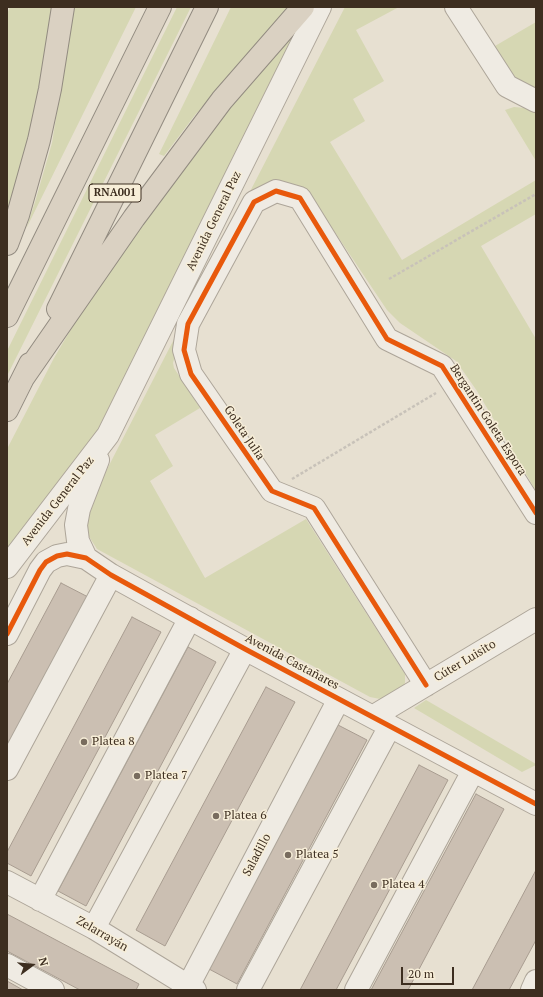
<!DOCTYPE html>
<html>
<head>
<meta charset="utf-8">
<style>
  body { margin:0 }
  #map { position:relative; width:543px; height:997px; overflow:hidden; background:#e7e0d1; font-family:"PT Serif",serif }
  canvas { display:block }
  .frame { position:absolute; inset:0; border:8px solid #3d2e20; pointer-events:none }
  .north { position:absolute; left:12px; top:945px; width:40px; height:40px; -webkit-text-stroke:3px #f7eed8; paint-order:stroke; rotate:74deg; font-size:11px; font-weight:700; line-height:16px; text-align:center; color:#3d2e20 }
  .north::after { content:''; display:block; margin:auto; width:14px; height:18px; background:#3d2e20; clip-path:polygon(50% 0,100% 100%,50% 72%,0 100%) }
  .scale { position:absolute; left:401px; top:967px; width:53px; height:18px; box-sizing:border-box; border:2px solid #3d2e20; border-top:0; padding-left:5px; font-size:12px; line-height:14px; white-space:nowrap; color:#3d2e20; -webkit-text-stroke:3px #f7eed8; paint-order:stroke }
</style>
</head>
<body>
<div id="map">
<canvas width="543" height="997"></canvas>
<div class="frame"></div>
<div class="north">N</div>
<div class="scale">20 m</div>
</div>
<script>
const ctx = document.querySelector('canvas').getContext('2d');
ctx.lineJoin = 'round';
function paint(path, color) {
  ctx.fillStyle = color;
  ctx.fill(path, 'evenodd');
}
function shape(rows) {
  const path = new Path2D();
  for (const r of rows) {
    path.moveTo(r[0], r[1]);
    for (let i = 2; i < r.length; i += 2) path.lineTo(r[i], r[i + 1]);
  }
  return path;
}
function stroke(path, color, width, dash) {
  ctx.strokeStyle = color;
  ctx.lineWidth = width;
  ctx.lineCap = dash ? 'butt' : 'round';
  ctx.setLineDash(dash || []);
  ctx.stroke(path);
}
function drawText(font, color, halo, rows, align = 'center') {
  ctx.font = font + ' "PT Serif",serif';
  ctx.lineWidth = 3;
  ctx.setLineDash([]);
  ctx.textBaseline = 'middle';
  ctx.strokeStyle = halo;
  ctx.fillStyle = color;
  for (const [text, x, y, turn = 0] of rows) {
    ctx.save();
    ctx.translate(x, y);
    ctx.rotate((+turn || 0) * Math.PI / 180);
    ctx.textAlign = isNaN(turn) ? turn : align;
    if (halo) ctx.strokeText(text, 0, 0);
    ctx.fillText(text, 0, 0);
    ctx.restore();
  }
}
paint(shape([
  [10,7,55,7,40,107,7,229,7,14],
  [72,7,136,7,26,229,35,202,52,143,67,48],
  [177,7,191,7,7,376,7,351],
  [231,7,294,7,195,115,164,156,159,154],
  [313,7,100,430,7,552,7,449,54,358,117,251,172,173],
  [345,7,399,7,356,30,384,81,353,99,365,121,330,142,402,260,536,180,536,214,481,246,536,339,536,491,477,391,456,361,400,323,387,310,318,207,270,187,176,352,173,363,174,368,200,408,155,435,173,466,150,481,205,578,306,519,405,674,405,683,401,690,390,696,380,699,370,697,97,549,83,527,84,514],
  [536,22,536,91,515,79,495,46],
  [514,107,525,108,536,113,536,161,505,110],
  [426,700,536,764,536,765,522,772,414,708]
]), '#d6d7b3');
const building = shape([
  [61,583,90,598,7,753,7,684,61,583],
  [132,617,161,632,31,876,7,863,7,852,132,617],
  [188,647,216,662,86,906,58,891,188,647],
  [266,687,295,702,165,946,136,930,266,687],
  [338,725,367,740,237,984,209,969,338,725],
  [419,765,448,780,336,990,300,990,419,765],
  [476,794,504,809,408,990,371,990,476,794],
  [536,870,536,940,509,990,472,990,536,870],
  [7,914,139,984,136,990,80,990,7,951,7,914],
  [7,981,23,990,7,990,7,981]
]);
paint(building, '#cbbfb2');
stroke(building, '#a89c90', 1);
const minor = shape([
  [456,7,507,86,536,101],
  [86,558,78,541,76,525,79,509,98,460],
  [7,567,108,435,320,7],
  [7,634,40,570,46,562,57,556,67,554,86,558,111,575,245,649,536,804],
  [426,685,314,508,272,491,191,374,184,350,188,324,254,202,276,191,300,198,387,339,442,366,536,513],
  [374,716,536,619],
  [7,769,111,575],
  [7,882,94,928,195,990],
  [40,900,190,618],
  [94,928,245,649],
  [7,965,53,990],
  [186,990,339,699],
  [248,990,390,726],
  [356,990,473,771],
  [532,990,536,981]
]);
const highway = shape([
  [7,244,18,215,39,140,50,89,63,7],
  [58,309,207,7],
  [7,316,160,7],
  [23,378,134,218,222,100,303,7],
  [7,410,30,364]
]);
stroke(minor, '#ada599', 24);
stroke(highway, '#928b80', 24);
stroke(shape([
  [389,279,536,194],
  [292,479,436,393]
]), '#c8c2b9', 2.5, [3, 2]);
stroke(minor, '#efebe3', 22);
stroke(highway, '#dad1c2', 22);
stroke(shape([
  [7,634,40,570,46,562,57,556,67,554,86,558,111,575,245,649,536,804],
  [426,685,314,508,272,491,191,374,184,350,188,324,254,202,276,191,300,198,387,339,442,366,536,513]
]), '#e8590c', 5);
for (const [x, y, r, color] of [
  [84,742,4,"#786c5e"],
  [137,776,4,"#786c5e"],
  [216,816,4,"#786c5e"],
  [288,855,4,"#786c5e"],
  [374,885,4,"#786c5e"]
]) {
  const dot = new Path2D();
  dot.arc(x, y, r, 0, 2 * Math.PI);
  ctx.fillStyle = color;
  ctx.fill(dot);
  stroke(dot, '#f7eed8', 1.5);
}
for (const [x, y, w] of [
  [115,193,52]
]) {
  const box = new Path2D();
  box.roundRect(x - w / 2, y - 9, w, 18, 3);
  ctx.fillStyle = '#f7eed8';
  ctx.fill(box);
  stroke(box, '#3d2e20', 1);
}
drawText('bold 11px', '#3d2e20', null, [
  ["RNA001",115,193]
]);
drawText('12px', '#3d2e20', '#f7eed8', [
  ["Avenida General Paz",214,221,-64],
  ["Bergantin Goleta Espora",488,420,57],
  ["Goleta Julia",244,433,56],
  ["Avenida General Paz",58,501,-52],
  ["Cúter Luisito",465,661,-31],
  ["Avenida Castañares",292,662,28],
  ["Saladillo",257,855,-62],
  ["Zelarrayán",102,934,30]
]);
drawText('12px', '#3d2e20', '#f7eed8', [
  ["Platea 8",92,742],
  ["Platea 7",145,776],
  ["Platea 6",224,816],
  ["Platea 5",296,855],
  ["Platea 4",382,885]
], 'left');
</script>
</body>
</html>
